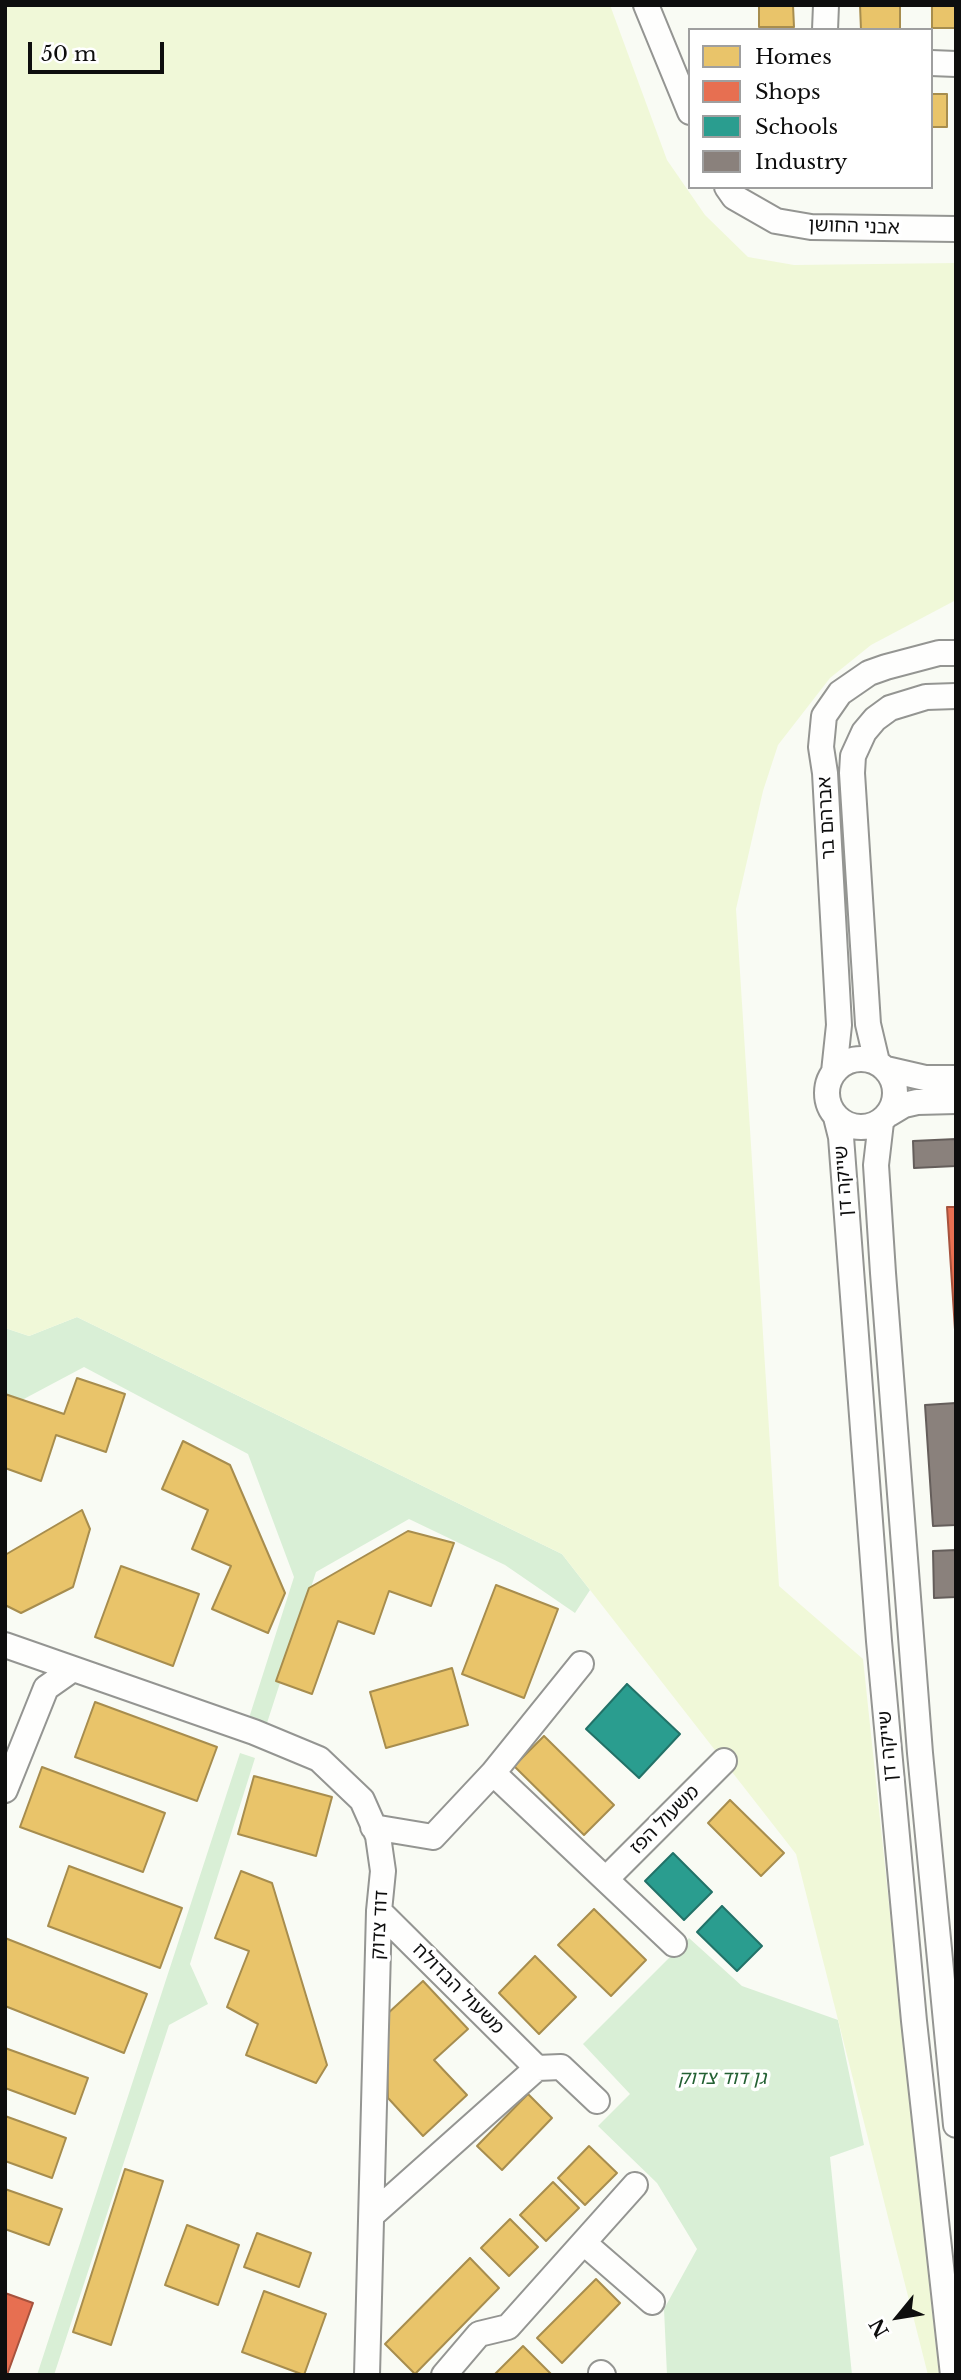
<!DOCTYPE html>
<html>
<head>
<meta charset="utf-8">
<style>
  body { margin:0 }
  #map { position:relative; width:961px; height:2380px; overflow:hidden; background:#f9fbf4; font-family:"Libre Baskerville",serif }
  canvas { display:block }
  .frame { position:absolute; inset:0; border:7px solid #0e0e0e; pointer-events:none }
  .legend { position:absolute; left:688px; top:28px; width:245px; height:161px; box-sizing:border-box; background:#fff; border:2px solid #9f9f9f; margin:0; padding:9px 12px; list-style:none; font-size:21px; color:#0e0e0e }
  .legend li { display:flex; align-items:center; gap:14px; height:35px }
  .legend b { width:35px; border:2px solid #9f9f9f }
  .north { position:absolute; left:863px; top:2282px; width:70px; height:70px; -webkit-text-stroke:5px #fff; paint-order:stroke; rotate:240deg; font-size:19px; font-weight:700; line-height:28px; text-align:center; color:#0e0e0e }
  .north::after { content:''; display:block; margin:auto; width:24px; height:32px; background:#0e0e0e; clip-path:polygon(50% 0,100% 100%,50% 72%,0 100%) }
  .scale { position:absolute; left:28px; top:42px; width:136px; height:32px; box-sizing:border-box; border:4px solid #0e0e0e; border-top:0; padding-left:9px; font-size:21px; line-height:24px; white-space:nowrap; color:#0e0e0e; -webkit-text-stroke:5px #fff; paint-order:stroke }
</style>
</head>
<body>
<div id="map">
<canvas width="961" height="2380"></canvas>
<div class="frame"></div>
<ul class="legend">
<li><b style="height:19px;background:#e9c46a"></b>Homes</li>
<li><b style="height:19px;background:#e76f51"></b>Shops</li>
<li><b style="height:19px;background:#2a9d8f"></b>Schools</li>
<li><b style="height:19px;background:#8a817c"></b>Industry</li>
</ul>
<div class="north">N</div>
<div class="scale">50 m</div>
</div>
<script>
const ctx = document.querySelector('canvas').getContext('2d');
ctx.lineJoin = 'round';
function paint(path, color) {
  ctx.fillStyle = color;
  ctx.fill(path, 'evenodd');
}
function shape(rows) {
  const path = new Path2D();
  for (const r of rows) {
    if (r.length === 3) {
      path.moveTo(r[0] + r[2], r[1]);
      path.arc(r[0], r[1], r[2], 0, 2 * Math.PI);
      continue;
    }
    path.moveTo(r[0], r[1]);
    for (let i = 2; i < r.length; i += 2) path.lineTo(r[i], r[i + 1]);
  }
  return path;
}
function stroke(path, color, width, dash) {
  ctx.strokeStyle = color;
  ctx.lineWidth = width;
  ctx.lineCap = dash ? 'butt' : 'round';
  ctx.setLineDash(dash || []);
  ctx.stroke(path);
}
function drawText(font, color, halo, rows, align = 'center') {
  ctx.font = font + ' "Libre Baskerville","Noto Sans Hebrew",serif';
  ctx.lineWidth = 7;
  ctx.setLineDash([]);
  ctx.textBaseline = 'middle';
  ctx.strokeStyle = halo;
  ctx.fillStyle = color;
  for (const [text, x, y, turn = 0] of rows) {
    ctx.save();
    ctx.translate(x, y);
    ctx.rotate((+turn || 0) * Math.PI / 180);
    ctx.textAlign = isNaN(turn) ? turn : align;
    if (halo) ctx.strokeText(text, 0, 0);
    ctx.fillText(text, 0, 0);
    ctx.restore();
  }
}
paint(shape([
  [77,1317,562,1554,590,1590,575,1613,505,1565,409,1519,316,1572,267,1723,249,1718,294,1577,248,1454,84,1367,5,1409,5,1328,29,1336],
  [240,1753,255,1758,190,1964,208,2004,169,2025,54,2375,37,2375],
  [689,1938,742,1986,838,2020,864,2145,830,2157,852,2375,667,2375,664,2309,697,2249,657,2183,598,2126,630,2094,583,2044]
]), '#d9efd6');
paint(shape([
  [5,5,610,5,667,160,705,215,748,257,794,265,956,263,956,600,871,645,830,678,778,745,763,791,736,909,779,1586,863,1659,939,2375,928,2375,796,1854,562,1554,77,1317,29,1336,5,1328]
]), '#f0f8d8');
const homes = shape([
  [759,5,793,5,794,27,759,27,759,5],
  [860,5,900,5,900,30,861,30,860,5],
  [932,5,956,5,956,28,932,28,932,5],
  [931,94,947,94,947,127,931,127,931,94],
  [77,1378,125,1394,106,1452,56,1435,41,1481,5,1468,5,1394,64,1414,77,1378],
  [183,1441,230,1465,285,1593,268,1633,212,1609,231,1566,192,1549,208,1510,162,1489,183,1441],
  [82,1510,90,1529,73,1587,21,1613,5,1605,5,1555,82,1510],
  [408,1531,454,1543,431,1606,389,1591,374,1634,338,1621,312,1694,276,1681,309,1588,408,1531],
  [121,1566,199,1594,173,1666,95,1637,121,1566],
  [496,1585,558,1609,524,1698,462,1674,496,1585],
  [452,1668,468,1725,386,1748,370,1692,452,1668],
  [95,1702,217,1747,197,1801,75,1757,95,1702],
  [544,1736,614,1805,584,1835,514,1766,544,1736],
  [42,1767,165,1813,143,1872,20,1827,42,1767],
  [254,1776,332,1797,316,1856,238,1834,254,1776],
  [730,1800,784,1853,761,1876,708,1823,730,1800],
  [69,1866,182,1908,160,1968,48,1926,69,1866],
  [241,1871,272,1883,327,2065,316,2083,246,2055,258,2024,227,2007,249,1951,215,1938,241,1871],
  [594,1909,646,1960,611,1996,558,1945,594,1909],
  [5,1938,147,1994,124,2053,5,2006,5,1938],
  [535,1956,576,1997,539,2034,499,1993,535,1956],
  [423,1981,468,2029,434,2060,467,2095,423,2136,388,2098,386,2015,423,1981],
  [5,2048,88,2078,75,2114,5,2088,5,2048],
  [528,2094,552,2118,502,2170,477,2146,528,2094],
  [5,2116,66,2138,52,2178,5,2161,5,2116],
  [589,2146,617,2173,585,2205,558,2178,589,2146],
  [125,2169,163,2181,111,2345,73,2332,125,2169],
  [553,2182,579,2208,546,2241,520,2215,553,2182],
  [5,2189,62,2209,49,2245,5,2229,5,2189],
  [510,2219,538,2247,509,2276,481,2248,510,2219],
  [187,2225,239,2245,218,2305,165,2285,187,2225],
  [257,2233,311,2253,299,2287,244,2267,257,2233],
  [470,2258,499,2288,415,2374,385,2344,470,2258],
  [596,2279,620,2303,562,2363,537,2338,596,2279],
  [264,2291,326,2314,304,2375,242,2352,264,2291],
  [523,2346,552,2375,494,2375,523,2346]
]);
paint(homes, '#e9c46a');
stroke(homes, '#a78d4e', 2);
const shops = shape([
  [947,1207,956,1207,956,1345,947,1207],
  [5,2293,33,2303,7,2375,5,2375,5,2293]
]);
paint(shops, '#e76f51');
stroke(shops, '#a6523d', 2);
const schools = shape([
  [627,1684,680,1734,639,1778,586,1729,627,1684],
  [673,1853,712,1892,684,1920,645,1881,673,1853],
  [722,1906,762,1946,737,1971,697,1932,722,1906]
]);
paint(schools, '#2a9d8f');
stroke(schools, '#227268', 2);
const industry = shape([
  [956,1139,956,1166,914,1168,913,1141,956,1139],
  [956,1403,956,1525,933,1526,925,1405,956,1403],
  [956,1550,956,1597,934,1598,933,1551,956,1550]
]);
paint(industry, '#8a817c');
stroke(industry, '#655e5b', 2);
const minor = shape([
  [646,5,690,112],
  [825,30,826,5],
  [931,63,956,64],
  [727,187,734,197,776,221,811,227,956,229],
  [861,1093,34],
  [877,1062,868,1024,852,773,853,756,864,732,875,719,890,708,926,697,956,696],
  [886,1069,925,1078,956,1078],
  [834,1072,839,1025,825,773,821,747,824,716,840,693,869,673,886,667,939,653,956,653],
  [889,1114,904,1105,917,1102,956,1101],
  [836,1117,841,1137,879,1641,914,2021,953,2375],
  [881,1122,876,1165,883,1273,920,1753,956,2125],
  [5,1645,254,1732,319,1759,362,1800,378,1836,383,1871,379,1911,367,2375],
  [493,1773,581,1664],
  [5,1790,46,1688,73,1669],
  [373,1827,433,1837,493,1773,674,1944],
  [606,1879,724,1761],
  [379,1911,537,2068],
  [372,2215,537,2068,561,2067,597,2101],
  [584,2243,652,2302],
  [601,2373,603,2375],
  [444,2375,479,2334,508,2327,635,2185]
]);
stroke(minor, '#949592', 28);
stroke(minor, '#fefefd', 24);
drawText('19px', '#0e0e0e', '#fff', [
  ["אבני החושן",854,227,2],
  ["אברהם בר",827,818,-93],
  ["שייקה דן",844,1181,-94],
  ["שייקה דן",888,1746,-95],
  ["משעול הפז",665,1820,-45],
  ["דוד צדוק",380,1925,-87],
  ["משעול הבדולח",458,1989,45]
]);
drawText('italic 19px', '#246134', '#fff', [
  ["גן דוד צדוק",722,2079]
]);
</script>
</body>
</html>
